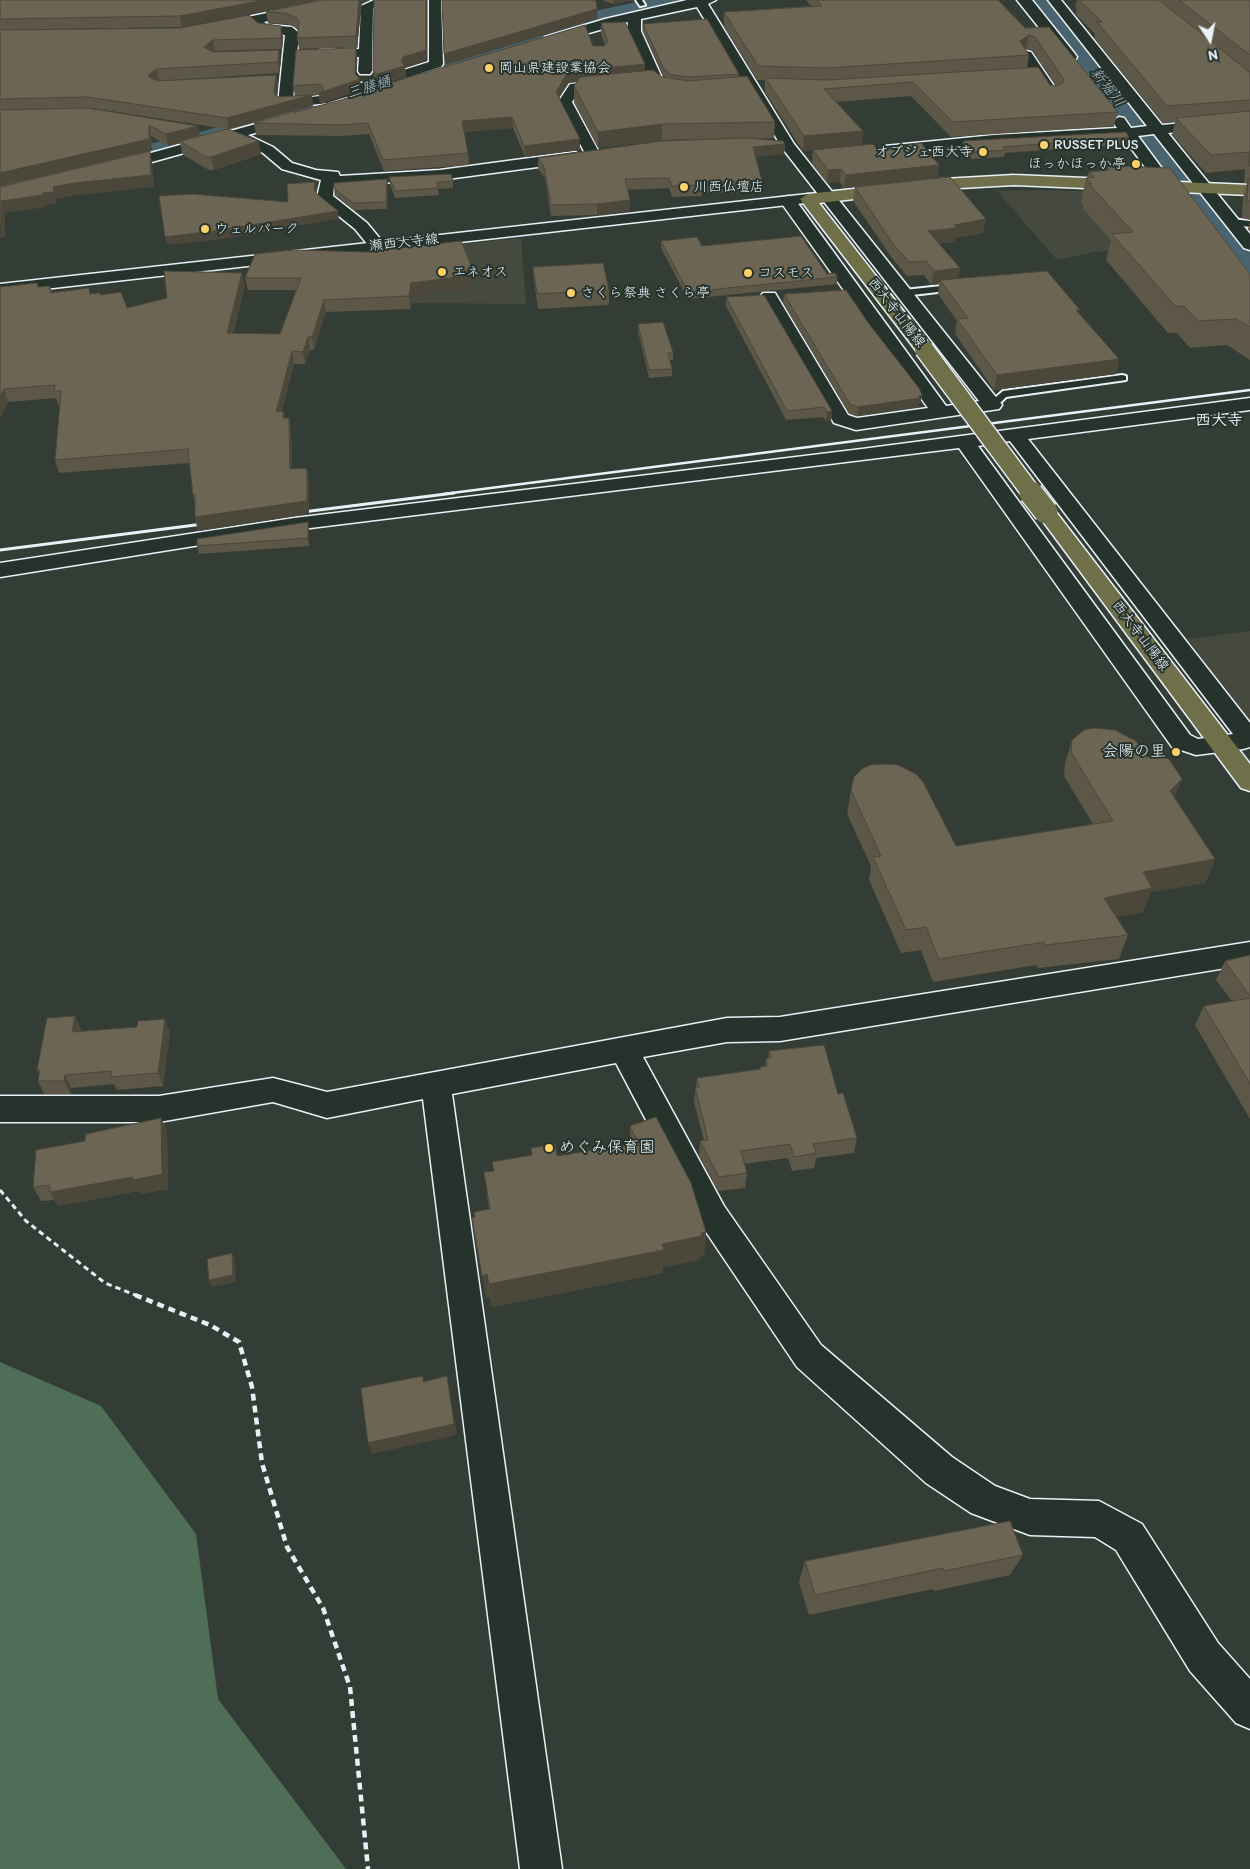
<!DOCTYPE html>
<html>
<head>
<meta charset="utf-8">
<style>
  body { margin:0 }
  #map { position:relative; width:1250px; height:1869px; overflow:hidden; background:#343d35; font-family:Itim,sans-serif }
  canvas { display:block }
  .north { position:absolute; left:1185px; top:15px; width:50px; height:50px; -webkit-text-stroke:4px #26332d; paint-order:stroke; rotate:169deg; font-size:14px; font-weight:700; line-height:20px; text-align:center; color:#e8f1f8 }
  .north::after { content:''; display:block; margin:auto; width:18px; height:22px; background:#e8f1f8; clip-path:polygon(50% 0,100% 100%,50% 72%,0 100%) }
</style>
</head>
<body>
<div id="map">
<canvas width="1250" height="1869"></canvas>
<div class="north">N</div>
</div>
<script>
const ctx = document.querySelector('canvas').getContext('2d');
ctx.lineJoin = 'round';
function paint(path, color) {
  ctx.fillStyle = color;
  ctx.fill(path, 'evenodd');
}
function shape(rows) {
  const path = new Path2D();
  for (const r of rows) {
    path.moveTo(r[0], r[1]);
    for (let i = 2; i < r.length; i += 2) path.lineTo(r[i], r[i + 1]);
  }
  return path;
}
function stroke(path, color, width, dash) {
  ctx.strokeStyle = color;
  ctx.lineWidth = width;
  ctx.lineCap = dash ? 'butt' : 'round';
  ctx.setLineDash(dash || []);
  ctx.stroke(path);
}
function drawText(font, color, halo, rows, align = 'center') {
  ctx.font = font + ' Itim,"Klee One",sans-serif';
  ctx.lineWidth = 4;
  ctx.setLineDash([]);
  ctx.textBaseline = 'middle';
  ctx.strokeStyle = halo;
  ctx.fillStyle = color;
  for (const [text, x, y, turn = 0] of rows) {
    ctx.save();
    ctx.translate(x, y);
    ctx.rotate((+turn || 0) * Math.PI / 180);
    ctx.textAlign = isNaN(turn) ? turn : align;
    if (halo) ctx.strokeText(text, 0, 0);
    ctx.fillText(text, 0, 0);
    ctx.restore();
  }
}
paint(shape([
  [1040,190,1120,192,1170,247,1094,252,1057,260,997,191],
  [521,238,526,304,394,303,398,251],
  [1250,631,1250,725,1188,639]
]), '#45493e');
paint(shape([
  [0,1362,101,1406,196,1534,218,1699,346,1869,0,1869]
]), '#4f6e58');
paint(shape([
  [645,0,691,0,687,5,610,22,222,143,0,197,0,179,204,131,595,11,645,0],
  [1026,0,1051,0,1187,169,1192,175,1187,181,1177,184,1167,181,1026,0],
  [1194,188,1205,191,1250,248,1250,279,1239,276,1179,197,1183,191,1194,188]
]), '#4a646f');
const lane = shape([
  [636,0,642,0,645,5,640,6,636,0],
  [1231,219,1250,221,1250,227,1228,224,1227,222,1231,219],
  [960,284,963,285,963,289,904,296,899,293,904,290,960,284],
  [1122,375,1126,376,1126,380,1006,397,996,407,988,407,987,405,1003,391,1122,375]
]);
const street = shape([
  [329,0,351,0,349,3,264,22,268,25,292,27,299,33,293,99,320,96,429,62,429,0,441,0,443,64,441,67,327,103,285,108,278,104,285,35,260,32,251,25,219,31,212,27,219,23,329,0],
  [374,0,394,0,392,3,373,8,372,71,370,74,360,74,358,71,359,57,315,57,313,54,320,50,359,49,361,6,374,0],
  [687,0,716,0,708,4,794,144,999,401,1002,405,999,409,856,430,834,423,760,297,763,293,775,293,848,415,857,418,928,408,780,201,788,196,794,198,946,406,979,401,783,149,697,7,641,19,641,31,662,78,671,84,684,86,686,89,684,92,679,93,662,91,651,83,627,31,628,22,550,44,543,40,545,37,605,19,687,0],
  [1017,0,1032,0,1075,54,1077,57,1075,60,1065,60,1017,0],
  [1048,0,1061,0,1162,125,1250,117,1250,125,1168,133,1250,234,1250,250,1244,248,1154,134,1138,136,1183,197,1181,200,1169,200,1123,137,994,143,885,154,880,153,878,150,885,146,994,135,1117,128,1112,121,1119,117,1124,118,1131,128,1147,126,1048,0],
  [1026,51,1031,52,1060,95,1058,98,1053,99,1046,95,1019,55,1026,51],
  [609,80,616,84,614,87,579,91,572,102,600,154,597,157,587,157,558,102,570,84,609,80],
  [292,114,297,115,299,118,297,121,248,135,273,147,292,163,316,170,338,172,340,176,440,170,575,152,583,157,575,162,440,180,334,185,333,196,367,223,386,246,384,250,378,251,372,250,355,229,319,200,317,197,321,180,282,169,263,153,240,142,227,141,116,172,108,167,111,164,292,114],
  [1250,398,1250,410,1028,439,1250,723,1250,747,1243,749,1196,755,1172,747,959,448,294,530,0,577,0,563,294,518,862,449,1250,398],
  [1010,441,1233,734,1198,739,1190,735,978,446,1010,441],
  [1250,942,1250,964,780,1041,727,1042,643,1057,724,1206,821,1345,952,1457,995,1486,1030,1499,1099,1501,1142,1524,1218,1643,1250,1679,1250,1729,1236,1723,1190,1671,1116,1550,1095,1537,1030,1535,971,1513,926,1483,797,1367,702,1226,616,1063,452,1094,562,1869,520,1869,423,1099,327,1118,273,1102,159,1122,0,1122,0,1096,159,1096,273,1078,327,1092,727,1018,780,1017,1250,942]
]);
const secondary = shape([
  [808,194,816,199,814,202,0,294,0,284,808,194]
]);
const primary = shape([
  [1014,175,1250,185,1250,195,1014,185,943,189,819,203,933,349,930,353,924,354,918,353,800,199,808,194,943,179,1014,175],
  [1046,506,1053,508,1250,764,1250,791,1241,788,1039,516,1036,512,1039,508,1046,506]
]);
stroke(lane, '#e8f1f8', 4);
stroke(street, '#e8f1f8', 3);
stroke(secondary, '#e8f1f8', 3);
stroke(primary, '#e8f1f8', 3);
stroke(shape([
  [0,1190,26,1221,105,1283,138,1296]
]), '#e8f1f8', 3, [5.5, 4]);
stroke(shape([
  [135,1295,210,1325,239,1342,252,1387,262,1463,287,1547,323,1608,350,1687,368,1869]
]), '#e8f1f8', 4.5, [7, 5]);
paint(lane, '#26332d');
paint(street, '#26332d');
paint(secondary, '#26332d');
paint(primary, '#6f704a');
stroke(shape([
  [444,494,1250,390]
]), '#e8f1f8', 2.5);
stroke(shape([
  [295,513,454,493],
  [0,550,211,523]
]), '#e8f1f8', 3);
const primaryBridgeFar1 = shape([
  [924,349,1032,494]
]);
const primaryBridge = shape([
  [1031,493,1046,512]
]);
stroke(primaryBridgeFar1, '#e8f1f8', 21, []);
stroke(primaryBridge, '#e8f1f8', 26, []);
stroke(primaryBridgeFar1, '#6f704a', 18);
stroke(primaryBridge, '#6f704a', 23);
paint(shape([
  [0,0,319,0,182,27,0,30],
  [427,0,427,61,405,68,406,77,378,85,374,82,373,71],
  [602,0,635,0,613,4],
  [806,0,998,0,1025,28,1118,112,1114,126,951,137,911,96,836,102,863,131,861,146,803,151,765,92,765,80,757,80,724,26,724,12,811,6],
  [1026,49,1033,51,1056,86,1050,85,1027,67,1029,55,1026,50],
  [1077,0,1250,0,1250,220,1242,218,1243,197,1247,183,1244,183,1245,169,1206,173,1172,135,1175,122,1163,123,1094,38,1095,34,1076,15,1077,8,1075,7],
  [362,2,357,47,299,49,297,38,299,29,287,24,268,23,266,12],
  [258,23,281,26,283,37,282,49,215,51,214,52,281,61,279,73,158,81,276,75,278,86,277,97,295,96,293,86,356,48,357,59,356,75,361,90,320,104,319,95,312,96,313,106,229,129,261,154,214,170,209,170,183,155,180,143,168,146,151,136,152,150,0,186,0,30,180,28],
  [88,108,46,109,91,108,227,129,200,136],
  [601,23,645,71,662,77,664,77,643,31,643,24,739,74,739,77,775,122,774,138,749,139,785,144,784,154,755,157,762,181,761,192,702,193,702,196,672,197,669,188,627,190,630,211,597,215,551,216,545,178,538,169,538,158,720,139,662,140,598,148,574,102,574,86,576,82,568,83,559,98,580,150,525,157,513,128,464,132,468,153,469,165,384,171,369,134,343,136,256,135,254,123,593,46,604,46,605,44,601,34],
  [1129,137,1128,144,1005,153,1004,157,972,159,962,148,963,141],
  [877,149,939,165,937,178,844,188,840,182,827,183,812,164,813,150],
  [1107,167,1250,274,1250,360,1227,345,1190,348,1177,333,1168,333,1106,260,1111,240,1083,209,1084,207,1081,203,1086,178,1087,178,1089,172,1106,170],
  [389,177,453,181,453,188,438,189,439,195,395,198,390,184],
  [388,186,387,209,354,210,335,195,334,188],
  [855,187,983,233,955,238,954,242,939,243,960,268,958,278,1079,313,1119,359,1116,374,994,390,955,334,957,321,938,294,939,284,931,285,924,275,907,276,892,258,853,201],
  [1250,222,1250,231,1248,229],
  [661,241,702,246,827,274,837,277,837,284,688,299,661,248],
  [533,267,609,290,609,305,538,309,534,281],
  [473,270,474,283,467,284,467,289,412,295,410,309,326,312,314,350,310,350,305,364,294,364,282,411,283,411,285,418,289,418,291,431,292,469,307,470,309,483,309,514,198,531,195,517,195,504,193,495,189,463,59,473,55,460,60,404,58,404,56,398,8,402,0,418,0,287,38,287,50,286,52,293,91,294,100,293,100,295,127,308,245,285,233,334,280,334,296,290,248,290,245,278],
  [784,294,920,404,919,404,919,407,857,416,849,413,783,303],
  [726,297,832,411,831,421,826,421,823,417,786,420,726,306],
  [638,324,673,352,673,360,670,360,672,369,672,376,649,378,638,331],
  [308,522,309,530,309,546,199,554,197,546],
  [1072,740,1147,757,1182,779,1174,798,1215,859,1205,883,1151,892,1143,912,1116,917,1128,935,1119,959,1038,968,1036,965,933,982,921,950,901,953,869,880,871,866,847,814,851,790,956,846,1093,824,1064,776,1065,763],
  [1250,955,1250,1119,1195,1025,1204,1006,1232,1001,1216,980,1225,961],
  [75,1016,81,1029,81,1031,170,1032,163,1086,117,1090,114,1084,71,1088,70,1094,44,1094,38,1081,39,1074,37,1070],
  [769,1051,838,1094,857,1138,854,1153,816,1158,814,1168,792,1171,788,1158,744,1164,747,1173,745,1188,718,1191,699,1156,700,1141,704,1141,694,1102,697,1078,760,1069,760,1067,765,1066,766,1059,768,1059],
  [161,1118,167,1132,168,1189,140,1194,138,1191,58,1206,54,1200,41,1201,33,1187,85,1141],
  [630,1126,706,1232,704,1255,700,1256,700,1260,663,1267,663,1273,492,1307,490,1297,486,1299,472,1218,475,1217,489,1209,484,1172,494,1171,492,1162,532,1155,531,1148,557,1156,630,1145],
  [1023,1555,1010,1575,934,1591,933,1589,809,1615,799,1582,805,1561]
]), '#5d5748');
paint(shape([
  [264,0,319,0,182,27,180,16],
  [359,0,368,0,362,2,357,47,356,36],
  [426,0,427,0,427,61,405,68,406,77,378,85,377,74,401,62],
  [613,0,635,0,613,4],
  [597,9,597,19,445,65,444,54],
  [281,26,283,37,282,49,281,38],
  [1029,35,1026,49,1017,55,1020,41],
  [213,40,215,51,206,58,204,47],
  [356,48,357,59,356,80,360,79,361,90,320,104,319,93,355,74],
  [279,50,281,61,279,73,278,62],
  [645,64,645,75,568,83,556,103,556,92,568,72],
  [156,69,159,80,150,87,148,76],
  [276,75,278,86,276,104,274,93],
  [311,95,313,106,229,129,227,118],
  [512,117,513,128,463,132,462,121],
  [662,124,662,140,598,148,598,132],
  [149,125,151,136,152,150,0,186,0,173],
  [198,126,200,137,180,141,180,143,168,146,166,134],
  [863,131,861,146,803,151,804,136],
  [580,139,580,150,525,157,524,146],
  [259,141,261,154,214,170,211,157],
  [785,144,784,154,752,157,753,147],
  [150,151,152,163,154,187,77,195,56,199,57,204,46,205,46,207,5,213,5,237,0,238,1,201,53,187],
  [939,165,937,178,844,188,846,175],
  [841,169,840,182,827,183,828,170],
  [387,179,388,186,387,209,386,202],
  [315,182,317,190,315,197,314,189],
  [630,200,630,211,597,215,597,204],
  [338,211,339,219,216,240,167,245,165,237],
  [986,219,983,233,955,238,954,242,926,245,928,231,954,225],
  [960,268,958,282,940,280,939,284,931,285,934,271],
  [473,270,474,283,467,284,467,289,412,295,410,309,409,296,411,283,464,271],
  [242,273,245,285,229,346,227,333],
  [324,300,326,312,314,350,312,337],
  [308,337,310,350,305,364,303,352],
  [292,351,294,364,279,425,276,412],
  [1119,359,1116,374,994,390,997,375],
  [4,389,8,402,0,418,0,397],
  [922,395,920,404,919,404,919,407,857,416,858,407],
  [832,411,831,421,826,421,827,412],
  [289,418,291,431,292,483,290,469],
  [307,470,309,483,309,514,198,531,195,517],
  [308,522,309,530,309,546,308,538],
  [1182,779,1172,802,1170,791],
  [1215,859,1205,883,1151,892,1143,912,1095,921,1104,898,1143,872],
  [75,1016,81,1029,78,1045,72,1032],
  [165,1019,170,1032,163,1086,158,1073],
  [65,1075,71,1088,70,1094,64,1081],
  [161,1118,167,1132,168,1189,140,1194,138,1191,58,1206,50,1192],
  [706,1232,704,1255,700,1256,700,1260,663,1267,663,1273,492,1307,489,1284,662,1244],
  [232,1253,235,1260,236,1282,212,1287,209,1280],
  [487,1274,490,1297,486,1299,482,1276],
  [447,1376,457,1435,372,1454,368,1443]
]), '#4c473b');
const building = shape([
  [0,0,264,0,180,16,0,19,0,0],
  [322,0,359,0,356,36,297,38,299,22,297,18,285,13,266,12,322,0],
  [374,0,426,0,426,50,403,57,401,62,405,66,377,74,373,71,374,0],
  [442,0,594,0,596,1,597,9,444,54,442,0],
  [817,0,998,0,1025,28,1049,27,1118,112,953,122,913,82,824,89,863,131,804,136,765,78,827,80,1038,67,1050,85,1057,86,1064,82,1064,80,1035,37,1029,35,1020,41,1029,55,827,68,758,66,724,12,822,6,817,0],
  [1079,0,1159,0,1249,72,1250,72,1250,100,1167,106,1097,22,1102,22,1079,0],
  [1179,0,1250,0,1250,55,1179,0],
  [249,15,258,23,281,26,281,38,213,40,204,47,213,52,279,50,278,62,156,69,148,76,157,81,276,75,274,93,277,97,311,95,227,118,88,97,0,99,0,30,180,28,249,15],
  [707,19,739,74,688,77,672,75,664,69,643,24,707,19],
  [625,22,645,64,568,72,556,92,580,139,524,146,512,117,462,121,468,153,383,160,368,123,341,125,254,123,341,100,380,86,585,25,593,46,604,46,608,41,601,23,625,22],
  [356,48,355,74,360,79,319,93,324,89,320,84,293,86,296,50,356,48],
  [653,70,662,77,688,81,747,76,775,122,662,124,598,132,574,86,580,77,653,70],
  [88,108,198,126,166,134,149,125,149,139,0,173,0,110,88,108],
  [1250,111,1250,166,1249,166,1250,152,1211,155,1176,118,1250,111],
  [228,129,259,141,211,157,206,157,180,141,228,129],
  [1126,132,1129,137,1003,147,1006,150,974,152,963,141,1126,132],
  [745,138,783,141,785,144,753,147,762,181,701,182,702,185,672,186,669,178,625,179,630,200,597,204,551,205,544,167,538,158,662,141,745,138],
  [921,143,939,165,846,175,841,169,828,170,813,150,873,144,877,149,921,143],
  [150,151,151,175,74,183,53,187,54,192,43,193,43,195,1,201,1,225,0,225,0,187,150,151],
  [1119,166,1170,168,1250,274,1250,327,1236,319,1198,321,1184,306,1176,307,1112,234,1133,232,1089,184,1092,184,1086,178,1094,177,1089,172,1109,170,1107,167,1119,166],
  [451,174,453,181,437,182,438,188,395,191,389,177,451,174],
  [950,177,986,219,954,225,957,228,928,231,960,268,934,271,926,261,909,262,893,244,855,187,950,177],
  [387,179,386,202,353,203,334,188,334,183,387,179],
  [1248,179,1250,179,1250,201,1247,201,1248,179],
  [315,182,314,189,316,193,338,211,214,231,165,237,159,196,192,194,288,202,287,184,315,182],
  [801,236,827,274,835,273,837,277,688,292,661,241,697,237,702,246,801,236],
  [461,241,473,270,464,271,466,276,411,283,409,296,324,300,312,337,308,337,303,352,292,351,276,412,283,411,283,418,289,418,290,469,305,468,307,470,307,501,195,517,195,495,193,495,188,449,55,460,61,391,54,391,55,385,4,389,0,397,0,287,37,283,38,287,50,286,50,293,89,288,90,294,100,293,100,295,121,292,127,308,167,298,164,271,242,273,227,333,280,334,301,278,245,278,255,254,294,250,366,252,461,241],
  [603,263,609,290,537,294,533,267,603,263],
  [1047,271,1080,310,1076,310,1119,359,997,375,957,319,968,318,940,280,1047,271],
  [846,290,869,324,919,388,922,395,918,396,920,398,858,407,850,404,784,294,846,290],
  [764,295,832,411,827,412,824,407,787,411,726,297,764,295],
  [663,322,673,352,668,353,672,369,649,370,638,324,663,322],
  [308,522,308,538,197,546,197,539,308,522],
  [1094,728,1115,730,1136,741,1147,757,1160,756,1169,759,1182,779,1170,791,1215,859,1143,872,1152,888,1104,898,1128,935,1045,945,1044,942,939,959,926,927,906,930,873,857,881,856,851,790,854,777,862,769,870,765,887,764,898,765,916,774,923,782,956,846,1113,821,1071,752,1072,740,1084,730,1094,728],
  [1250,955,1250,996,1225,961,1250,955],
  [1250,998,1250,1084,1204,1006,1250,998],
  [75,1016,72,1032,137,1027,138,1021,165,1019,158,1073,111,1077,111,1071,65,1075,64,1081,38,1081,40,1070,37,1070,47,1018,75,1016],
  [824,1045,838,1094,843,1093,857,1138,813,1144,816,1153,794,1157,790,1144,741,1151,747,1173,719,1177,700,1141,708,1140,695,1087,699,1087,697,1078,761,1069,760,1067,767,1066,766,1059,771,1058,769,1051,824,1045],
  [656,1117,691,1183,706,1232,701,1233,702,1236,662,1244,664,1250,489,1284,487,1274,482,1276,472,1218,475,1217,474,1212,490,1209,484,1172,494,1171,492,1162,532,1155,531,1148,555,1144,557,1156,638,1143,630,1126,656,1117],
  [161,1118,162,1174,133,1180,133,1177,50,1192,49,1185,33,1187,36,1150,85,1141,86,1134,161,1118],
  [232,1253,233,1275,209,1280,207,1259,232,1253],
  [423,1376,423,1382,447,1376,454,1424,368,1443,361,1388,423,1376],
  [1010,1521,1023,1555,944,1571,943,1568,815,1595,805,1561,1010,1521]
]);
paint(building, '#6c6554');
stroke(building, '#4c473b', 1);
for (const [x, y, r, color] of [
  [489,68,5,"#ffd166"],
  [1044,145,5,"#ffd166"],
  [983,152,5,"#ffd166"],
  [1136,164,5,"#ffd166"],
  [684,187,5,"#ffd166"],
  [205,229,5,"#ffd166"],
  [442,272,5,"#ffd166"],
  [748,273,5,"#ffd166"],
  [571,293,5,"#ffd166"],
  [1176,752,5,"#ffd166"],
  [549,1148,5,"#ffd166"]
]) {
  const dot = new Path2D();
  dot.arc(x, y, r, 0, 2 * Math.PI);
  ctx.fillStyle = color;
  ctx.fill(dot);
  stroke(dot, '#26332d', 2);
}
drawText('14px', '#e8f1f8', '#26332d', [
  ["岡山県建設業協会",499,68],
  ["RUSSET PLUS",1054,145],
  ["オブジェ西大寺",973,152,"right"],
  ["ほっかほっか亭",1126,164,"right"],
  ["川西仏壇店",694,187],
  ["ウェルパーク",215,229],
  ["エネオス",452,272],
  ["コスモス",758,273],
  ["さくら祭典 さくら亭",581,293]
], 'left');
drawText('14px', '#e8f1f8', '#26332d', [
  ["瀬西大寺線",404,243,-6],
  ["西大寺山陽線",896,313,52],
  ["西大寺山陽線",1140,636,53]
]);
drawText('italic 15px', '#a9b9c1', '#26332d', [
  ["三膳樋",369,88,-17],
  ["新堀川",1107,88,52]
]);
drawText('bold 16px', '#e8f1f8', '#26332d', [
  ["西大寺",1219,421]
]);
drawText('16px', '#e8f1f8', '#26332d', [
  ["会陽の里",1166,752],
  ["めぐみ保育園",559,1148,"left"]
], 'right');
</script>
</body>
</html>
